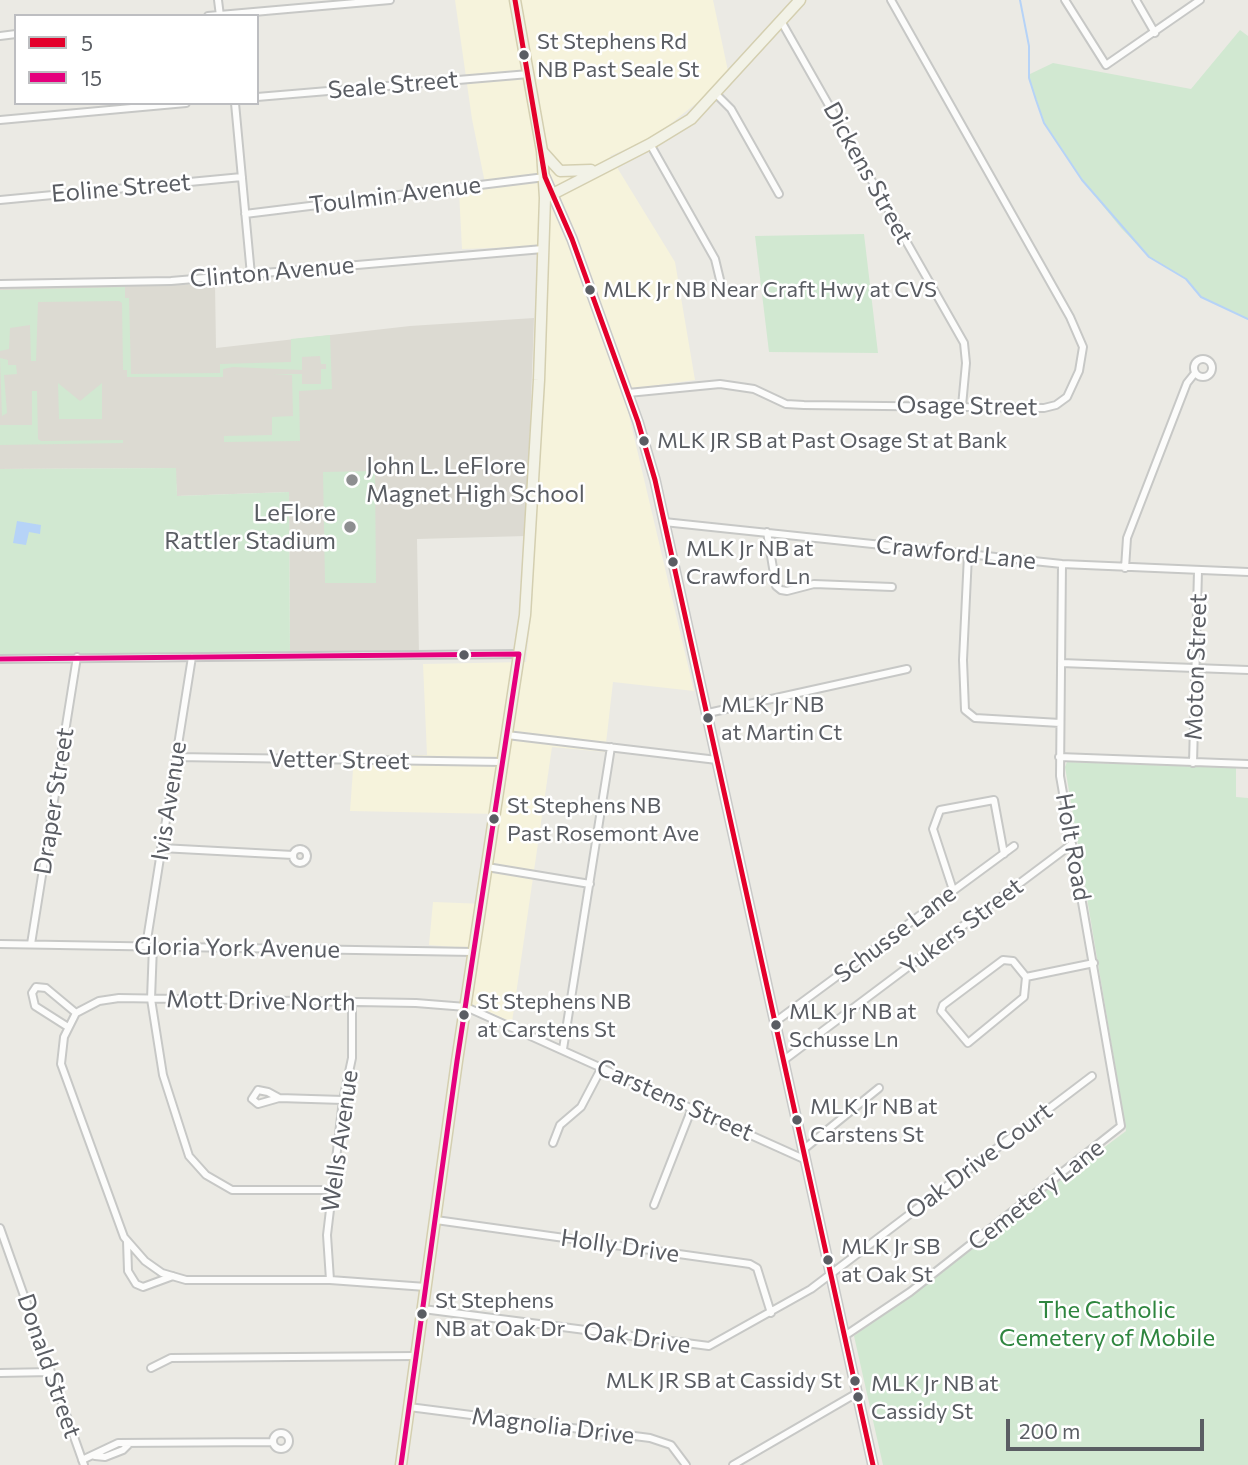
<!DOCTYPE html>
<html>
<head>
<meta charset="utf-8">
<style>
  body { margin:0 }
  #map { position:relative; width:1248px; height:1465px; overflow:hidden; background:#ebeae4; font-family:Commissioner,sans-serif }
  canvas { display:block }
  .legend { position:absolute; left:14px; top:14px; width:245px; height:91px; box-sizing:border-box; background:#fff; border:2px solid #bdbec1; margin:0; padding:9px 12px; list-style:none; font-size:21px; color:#5a5d63 }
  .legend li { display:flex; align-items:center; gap:14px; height:35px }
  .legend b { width:35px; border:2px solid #bdbec1 }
  .scale { position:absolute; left:1006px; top:1419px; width:198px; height:32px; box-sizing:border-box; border:4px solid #5a5d63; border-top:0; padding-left:9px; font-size:21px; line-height:24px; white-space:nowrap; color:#5a5d63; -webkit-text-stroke:5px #fff; paint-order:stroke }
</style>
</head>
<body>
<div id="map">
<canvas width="1248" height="1465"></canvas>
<ul class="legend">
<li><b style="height:9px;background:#e4002b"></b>5</li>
<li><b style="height:9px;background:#e5007d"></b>15</li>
</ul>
<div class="scale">200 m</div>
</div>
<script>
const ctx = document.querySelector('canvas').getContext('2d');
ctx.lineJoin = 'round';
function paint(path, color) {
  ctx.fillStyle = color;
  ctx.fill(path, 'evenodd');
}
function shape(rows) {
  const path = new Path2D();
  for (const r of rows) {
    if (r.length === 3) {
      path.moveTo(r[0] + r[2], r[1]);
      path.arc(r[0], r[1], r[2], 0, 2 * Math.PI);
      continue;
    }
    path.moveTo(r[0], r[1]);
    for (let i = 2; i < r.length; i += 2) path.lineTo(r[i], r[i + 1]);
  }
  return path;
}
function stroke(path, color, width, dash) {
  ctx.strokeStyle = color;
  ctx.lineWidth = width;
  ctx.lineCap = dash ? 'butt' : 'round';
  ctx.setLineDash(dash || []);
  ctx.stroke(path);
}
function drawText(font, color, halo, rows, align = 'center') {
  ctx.font = font + ' Commissioner,sans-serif';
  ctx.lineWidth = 5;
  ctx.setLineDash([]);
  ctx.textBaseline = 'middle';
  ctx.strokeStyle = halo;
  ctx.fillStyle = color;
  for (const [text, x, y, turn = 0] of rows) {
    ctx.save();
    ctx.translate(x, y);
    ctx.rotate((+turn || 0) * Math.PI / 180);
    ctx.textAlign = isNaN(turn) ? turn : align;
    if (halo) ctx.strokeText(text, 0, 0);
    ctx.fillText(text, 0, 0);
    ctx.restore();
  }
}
paint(shape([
  [455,0,713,0,728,71,704,97,669,125,647,140,610,156,675,262,695,380,623,390,694,691,613,682,605,752,552,747,512,1022,472,1005,480,949,429,945,433,902,486,904,499,814,350,811,354,756,427,755,423,664,526,662,532,606,549,246,462,249,459,191,486,188,472,119]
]), '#f6f3dc');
paint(shape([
  [215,284,216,348,410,326,534,318,526,536,417,539,419,655,290,655,289,492,177,496,175,468,0,469,0,287]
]), '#dcdad2');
paint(shape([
  [1240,30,1248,36,1248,319,1201,297,1186,279,1149,257,1121,228,1082,180,1044,123,1029,78,1030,74,1053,63,1191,89],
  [864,234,878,353,769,352,755,236],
  [125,287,125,298,129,298,131,374,220,373,220,364,291,362,291,339,330,335,332,389,299,391,300,441,224,442,224,436,272,435,272,417,293,416,292,375,272,374,302,374,302,384,321,384,321,369,326,369,326,364,321,364,320,356,302,357,302,370,233,367,223,369,223,377,127,377,127,370,123,370,122,303,119,301,38,302,36,361,31,361,30,325,10,328,9,349,0,351,0,290],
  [0,358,8,360,8,365,16,365,17,374,4,375,7,413,2,416],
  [58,383,80,401,102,383,102,419,59,419],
  [32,391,37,391,38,439,41,441,123,440,123,443,0,445,0,425,32,425],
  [176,468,177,496,289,492,290,655,0,657,0,469],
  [375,471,376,583,325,583,323,472],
  [1067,762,1236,768,1236,797,1248,798,1248,1465,883,1465,854,1336,1126,1131,1065,767]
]), '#d1e8d1');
paint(shape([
  [17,521,41,525,40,534,29,532,26,545,13,543]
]), '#b6d3f7');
stroke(shape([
  [1020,0,1029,46,1029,78,1036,100,1044,123,1082,180,1149,257,1186,279,1201,297,1248,319]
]), '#b6d3f7', 2);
const minor = shape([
  [218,0,220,16],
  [1065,0,1106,65,1200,0],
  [1136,0,1155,33],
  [208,16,390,0],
  [781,21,964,343,966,363,962,406],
  [0,36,16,34],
  [716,94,731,109,779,194],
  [257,97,529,74],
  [235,103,251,275],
  [0,120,186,103],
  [650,144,715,259,722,288],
  [0,200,242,177],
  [245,214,545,177],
  [0,284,171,281,543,249],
  [1203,368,9],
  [628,393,720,384,754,389,786,404,804,405,1044,408,1056,405,1067,397,1079,371,1083,347,1070,317,891,0],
  [664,522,1062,564,1248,572],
  [767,532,776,586,781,590,787,591,814,584,892,587],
  [968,555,963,660,965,710,975,718,1060,723],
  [1125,568,1127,538,1187,383,1195,373],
  [0,659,519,654],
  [1061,663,1248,670],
  [708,713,907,669],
  [507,735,717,760],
  [176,757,503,762],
  [1059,757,1248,764],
  [1193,763,1198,571],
  [161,848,293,855],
  [300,856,7],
  [487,867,590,884],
  [953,890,933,829,940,810,994,800,1004,854],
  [0,944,474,952],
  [31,944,77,657],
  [146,946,192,657],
  [153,946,151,999,163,1075,189,1156,206,1175,232,1190,331,1190],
  [1026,977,1013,961,1003,960,943,1005,941,1011,968,1043,1024,997,1026,977,1094,963],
  [775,1022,1014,846],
  [68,1027,35,1006,32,993,36,987,46,988,76,1013],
  [563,1049,611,747],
  [784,1060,1072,844],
  [258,1090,268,1092,279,1098,258,1104,252,1099,258,1090],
  [279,1098,343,1100],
  [553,1143,560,1125,581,1107,602,1067],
  [804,1149,879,1088],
  [654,1205,692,1108],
  [436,1220,750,1264,757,1268,771,1313],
  [0,1228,84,1465],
  [127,1241,128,1271,136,1284,143,1287,173,1276],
  [330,1280,327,1235,343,1100,352,1058,352,1003],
  [426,1287,330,1280,186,1280,162,1273,145,1261,124,1237,61,1064,64,1037,76,1013,99,1001,119,998,416,1003,466,1007,806,1160],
  [423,1309,709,1346,811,1289,1092,1076],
  [846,1335,910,1292,1121,1126,1060,776,1062,564],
  [151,1368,171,1358,416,1356],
  [0,1373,51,1372],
  [409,1407,650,1438,671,1445,686,1465],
  [281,1441,8],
  [95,1456,105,1457,123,1450,128,1445],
  [82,1460,118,1443,273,1442],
  [733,1465,857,1393]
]);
const secondary = shape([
  [545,177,572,239,638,422,655,480,873,1465]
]);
const primary = shape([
  [542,151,560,171,591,170],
  [545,198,650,144,691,119,800,0],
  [401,1465,457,1061,525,615,539,380,545,198,542,151,515,0]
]);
stroke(minor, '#c7c8c6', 10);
stroke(secondary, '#c8c9c8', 12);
stroke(primary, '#d4cfb0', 13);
stroke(minor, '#fcfcfb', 6);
stroke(secondary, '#fcfcfb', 9);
stroke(primary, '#f2f2e7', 10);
stroke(shape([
  [515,0,545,177,572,239,638,422,655,480,873,1465]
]), '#e4002b', 5);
stroke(shape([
  [0,659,519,654,457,1061,401,1465]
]), '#e5007d', 5);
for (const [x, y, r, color] of [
  [524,55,6,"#5a5d63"],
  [590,290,6,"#5a5d63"],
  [644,441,6,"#5a5d63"],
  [352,480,7,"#8d8e90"],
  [350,527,7,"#8d8e90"],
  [673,562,6,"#5a5d63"],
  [464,655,6,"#5a5d63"],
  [708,718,6,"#5a5d63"],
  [494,819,6,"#5a5d63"],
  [464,1015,6,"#5a5d63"],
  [776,1025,6,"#5a5d63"],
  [797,1120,6,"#5a5d63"],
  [828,1260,6,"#5a5d63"],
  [422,1314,6,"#5a5d63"],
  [855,1381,6,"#5a5d63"],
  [858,1397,6,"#5a5d63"]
]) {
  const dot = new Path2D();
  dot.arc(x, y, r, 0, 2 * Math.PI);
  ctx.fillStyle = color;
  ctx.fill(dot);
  stroke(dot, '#fff', 2.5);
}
drawText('22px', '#5a5d63', '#fff', [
  ["St Stephens Rd",537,42],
  ["NB Past Seale St",537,70],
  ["MLK Jr NB Near Craft Hwy at CVS",603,290],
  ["MLK JR SB at Past Osage St at Bank",657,441],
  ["MLK Jr NB at",686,549],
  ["Crawford Ln",686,577],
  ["MLK Jr NB",721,705],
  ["at Martin Ct",721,733],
  ["St Stephens NB",507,806],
  ["Past Rosemont Ave",507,834],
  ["St Stephens NB",477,1002],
  ["at Carstens St",477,1030],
  ["MLK Jr NB at",789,1012],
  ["Schusse Ln",789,1040],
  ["MLK Jr NB at",810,1107],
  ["Carstens St",810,1135],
  ["MLK Jr SB",841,1247],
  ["at Oak St",841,1275],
  ["St Stephens",435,1301],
  ["NB at Oak Dr",435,1329],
  ["MLK JR SB at Cassidy St",842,1381,"right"],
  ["MLK Jr NB at",871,1384],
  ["Cassidy St",871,1412]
], 'left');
drawText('24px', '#5a5d63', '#fff', [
  ["Seale Street",393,85,-5],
  ["Dickens Street",868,173,61],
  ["Eoline Street",121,188,-5],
  ["Toulmin Avenue",395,195,-7],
  ["Clinton Avenue",272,272,-5],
  ["Osage Street",967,406,1],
  ["Crawford Lane",956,553,6],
  ["Moton Street",1196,667,-88],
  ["Vetter Street",339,760,1],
  ["Draper Street",54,801,-81],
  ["Ivis Avenue",169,801,-81],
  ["Holt Road",1073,847,80],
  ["Yukers Street",962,927,-37],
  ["Schusse Lane",895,934,-37],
  ["Gloria York Avenue",237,948,1],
  ["Mott Drive North",261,1001,1],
  ["Carstens Street",675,1100,24],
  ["Wells Avenue",340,1141,-82],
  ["Oak Drive Court",979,1161,-37],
  ["Cemetery Lane",1036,1195,-38],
  ["Holly Drive",620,1246,8],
  ["Oak Drive",637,1338,8],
  ["Donald Street",49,1366,71],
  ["Magnolia Drive",553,1426,7]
]);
drawText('24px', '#5a5d63', '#fff', [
  ["John L. LeFlore",366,466],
  ["Magnet High School",366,494],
  ["LeFlore",336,513,"right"],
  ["Rattler Stadium",336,541,"right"]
], 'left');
drawText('24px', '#2f863f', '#fff', [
  ["The Catholic",1107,1310],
  ["Cemetery of Mobile",1107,1338]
]);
</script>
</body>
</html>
